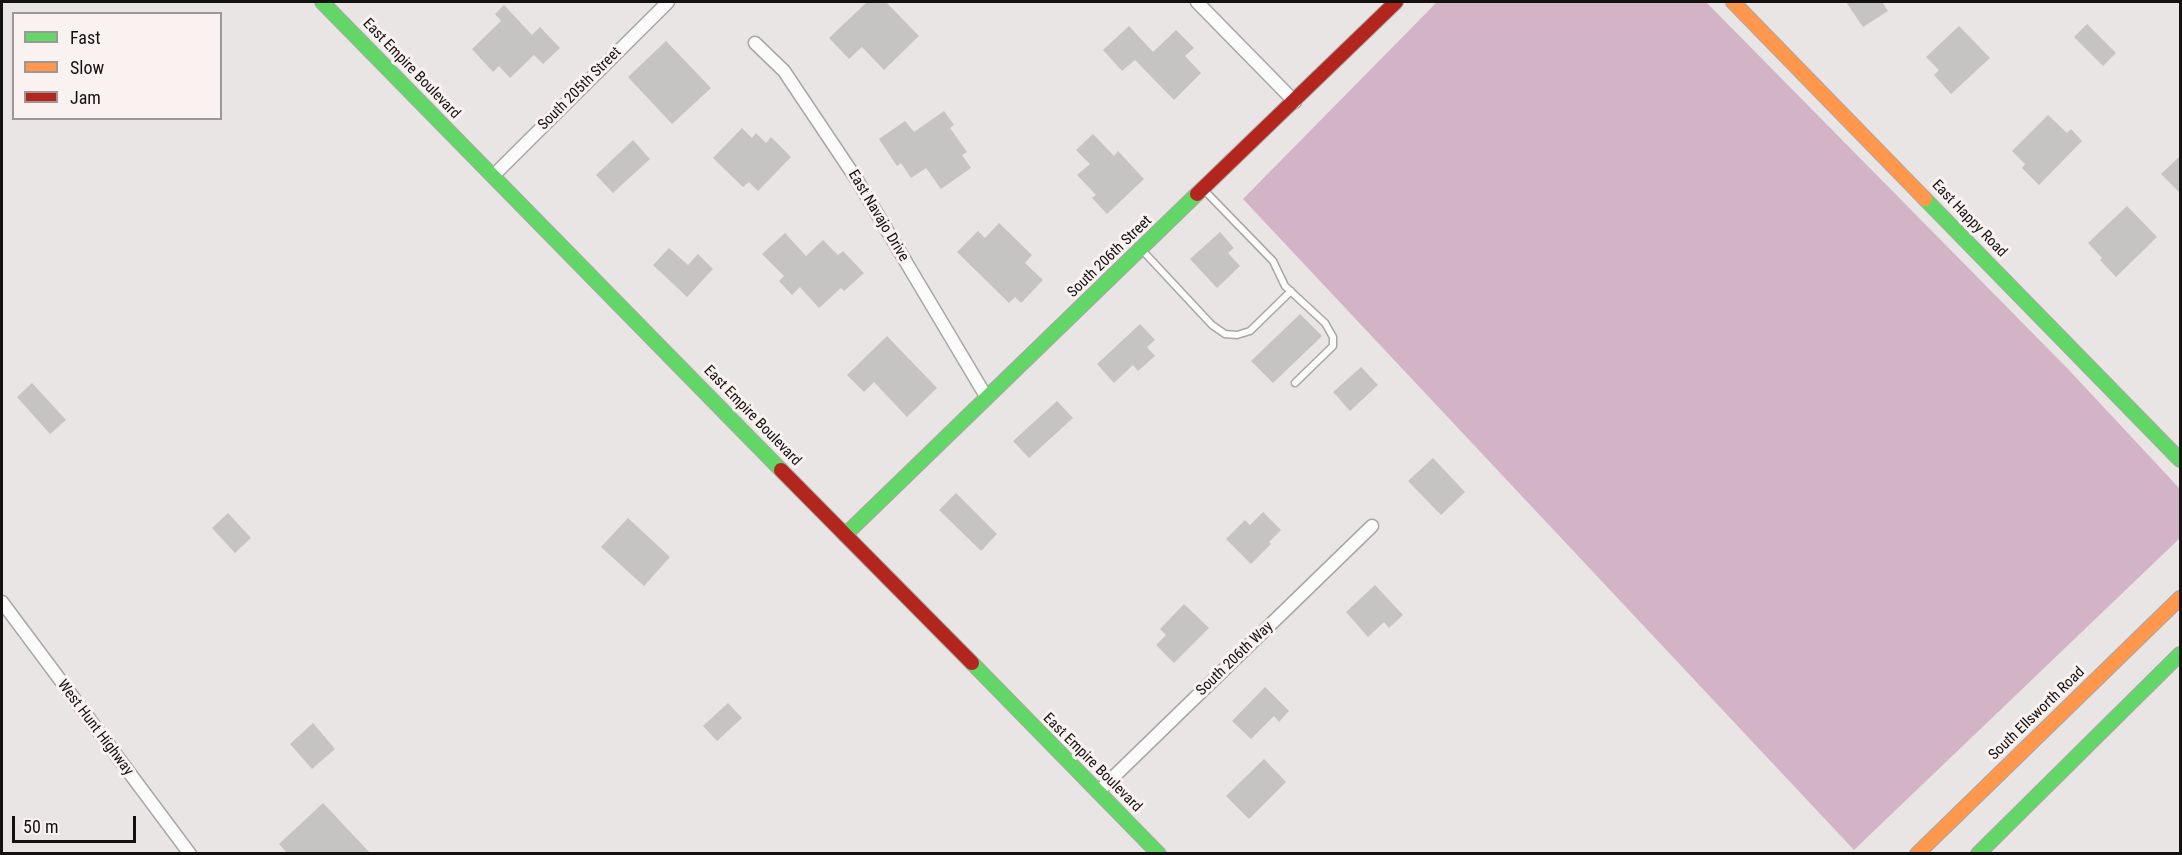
<!DOCTYPE html>
<html>
<head>
<meta charset="utf-8">
<style>
  body { margin:0 }
  #map { position:relative; width:2182px; height:855px; overflow:hidden; background:#e9e5e5; font-family:"Roboto Condensed",sans-serif }
  canvas { display:block }
  .frame { position:absolute; inset:0; border:3px solid #141211; pointer-events:none }
  .legend { position:absolute; left:12px; top:12px; width:210px; height:108px; box-sizing:border-box; background:#f9f2f0; border:2px solid #9d9897; margin:0; padding:8px 10px; list-style:none; font-size:18px; color:#141211 }
  .legend li { display:flex; align-items:center; gap:12px; height:30px }
  .legend b { width:30px; border:2px solid #9d9897 }
  .scale { position:absolute; left:12px; top:816px; width:124px; height:27px; box-sizing:border-box; border:3px solid #141211; border-top:0; padding-left:8px; font-size:18px; line-height:21px; white-space:nowrap; color:#141211; -webkit-text-stroke:4px #f9f2f0; paint-order:stroke }
</style>
</head>
<body>
<div id="map">
<canvas width="2182" height="855"></canvas>
<div class="frame"></div>
<ul class="legend">
<li><b style="height:8px;background:#63d668"></b>Fast</li>
<li><b style="height:8px;background:#ff974d"></b>Slow</li>
<li><b style="height:8px;background:#b3261e"></b>Jam</li>
</ul>
<div class="scale">50 m</div>
</div>
<script>
const ctx = document.querySelector('canvas').getContext('2d');
ctx.lineJoin = 'round';
function paint(path, color) {
  ctx.fillStyle = color;
  ctx.fill(path, 'evenodd');
}
function shape(rows) {
  const path = new Path2D();
  for (const r of rows) {
    path.moveTo(r[0], r[1]);
    for (let i = 2; i < r.length; i += 2) path.lineTo(r[i], r[i + 1]);
  }
  return path;
}
function stroke(path, color, width, dash) {
  ctx.strokeStyle = color;
  ctx.lineWidth = width;
  ctx.lineCap = dash ? 'butt' : 'round';
  ctx.setLineDash(dash || []);
  ctx.stroke(path);
}
function drawText(font, color, halo, rows, align = 'center') {
  ctx.font = font + ' "Roboto Condensed",sans-serif';
  ctx.lineWidth = 6;
  ctx.setLineDash([]);
  ctx.textBaseline = 'middle';
  ctx.strokeStyle = halo;
  ctx.fillStyle = color;
  for (const [text, x, y, turn = 0] of rows) {
    ctx.save();
    ctx.translate(x, y);
    ctx.rotate((+turn || 0) * Math.PI / 180);
    ctx.textAlign = isNaN(turn) ? turn : align;
    if (halo) ctx.strokeText(text, 0, 0);
    ctx.fillText(text, 0, 0);
    ctx.restore();
  }
}
paint(shape([
  [1437,2,1706,2,2068,369,2180,489,2180,538,1854,850,1243,199]
]), '#d3b3c6');
paint(shape([
  [867,2,886,2,919,36,884,70,862,47,849,59,829,38],
  [1846,2,1882,2,1888,11,1863,27],
  [504,5,532,35,540,27,560,48,543,64,534,55,510,78,499,66,493,72,472,49,501,21,495,14],
  [2087,24,2116,53,2103,66,2074,37],
  [1129,26,1153,52,1176,30,1194,48,1185,56,1201,73,1174,100,1135,60,1122,71,1103,50],
  [1959,26,1990,58,1951,94,1934,75,1939,70,1926,57],
  [666,41,711,88,672,124,628,77],
  [944,111,954,125,950,128,967,152,962,155,971,168,941,189,926,168,911,178,901,163,897,166,879,139,905,121,914,132],
  [2048,115,2067,133,2071,129,2082,141,2039,185,2022,168,2025,164,2012,151],
  [742,128,752,138,756,133,766,143,771,137,791,157,758,191,749,182,743,187,713,158],
  [1093,134,1114,156,1118,151,1144,179,1107,214,1092,198,1096,195,1077,175,1090,164,1076,150],
  [633,140,650,159,613,193,596,175],
  [2181,155,2181,194,2161,174],
  [2127,206,2157,237,2116,277,2100,260,2102,258,2088,243],
  [999,223,1032,255,1025,263,1043,280,1021,303,1015,297,1009,303,957,252,978,231,985,238],
  [1220,232,1234,248,1228,253,1240,266,1217,288,1190,259],
  [785,233,806,256,823,240,838,255,843,251,864,273,844,291,841,288,819,308,800,287,792,295,779,281,784,276,762,254],
  [669,248,688,265,698,254,713,269,687,297,653,265],
  [1300,314,1322,336,1273,383,1251,361],
  [1140,324,1155,340,1147,347,1155,356,1138,371,1133,365,1114,383,1097,364],
  [887,336,937,388,907,417,874,382,864,392,847,375],
  [1361,367,1378,385,1350,411,1333,392],
  [32,383,66,420,50,434,17,397],
  [1057,401,1073,418,1029,458,1013,441],
  [1433,458,1465,492,1441,515,1408,481],
  [956,493,997,534,981,551,939,510],
  [1263,512,1281,530,1269,542,1271,544,1251,564,1226,539,1245,520,1250,525],
  [228,513,251,538,235,553,212,528],
  [628,518,670,557,644,586,601,547],
  [1375,585,1403,615,1389,628,1384,622,1368,637,1346,612],
  [1184,604,1209,628,1174,663,1156,645,1166,635,1160,629],
  [1265,687,1289,711,1279,722,1274,716,1251,739,1232,721],
  [728,703,742,718,717,741,703,726],
  [313,723,335,749,312,769,290,744],
  [1264,759,1286,782,1249,819,1226,796],
  [323,803,371,854,288,854,279,844]
]), '#c6c3c3');
const lane = shape([
  [1204,190,1273,261,1285,286,1325,323,1333,337,1333,346,1295,383],
  [1142,250,1212,325,1225,334,1237,335,1250,331,1291,291]
]);
const street = shape([
  [1197,2,1295,102],
  [755,43,784,71,857,180,987,398],
  [493,176,668,2],
  [2,602,190,854],
  [1098,792,1372,526]
]);
const fast = shape([
  [322,2,781,470],
  [1925,199,2180,460],
  [845,535,1197,194],
  [972,663,1159,854],
  [1978,854,2180,654]
]);
const slow = shape([
  [1733,2,1925,199],
  [1917,854,2180,598]
]);
const jam = shape([
  [1197,194,1396,2],
  [781,470,972,663]
]);
stroke(lane, '#a9a6a6', 9);
stroke(street, '#a9a6a6', 15);
stroke(fast, '#a9a6a6', 16);
stroke(slow, '#a9a6a6', 16);
stroke(jam, '#a9a6a6', 16);
stroke(lane, '#fcfbfb', 6);
stroke(street, '#fcfbfb', 12);
stroke(fast, '#63d668', 14);
stroke(slow, '#ff974d', 14);
stroke(jam, '#b3261e', 14);
drawText('15px', '#141211', '#f9f2f0', [
  ["East Empire Boulevard",411,69,46],
  ["South 205th Street",580,89,-45],
  ["East Navajo Drive",878,216,59],
  ["East Happy Road",1969,219,46],
  ["South 206th Street",1110,257,-44],
  ["East Empire Boulevard",752,416,46],
  ["South 206th Way",1235,659,-44],
  ["South Ellsworth Road",2037,714,-44],
  ["West Hunt Highway",95,728,53],
  ["East Empire Boulevard",1092,763,45]
]);
</script>
</body>
</html>
